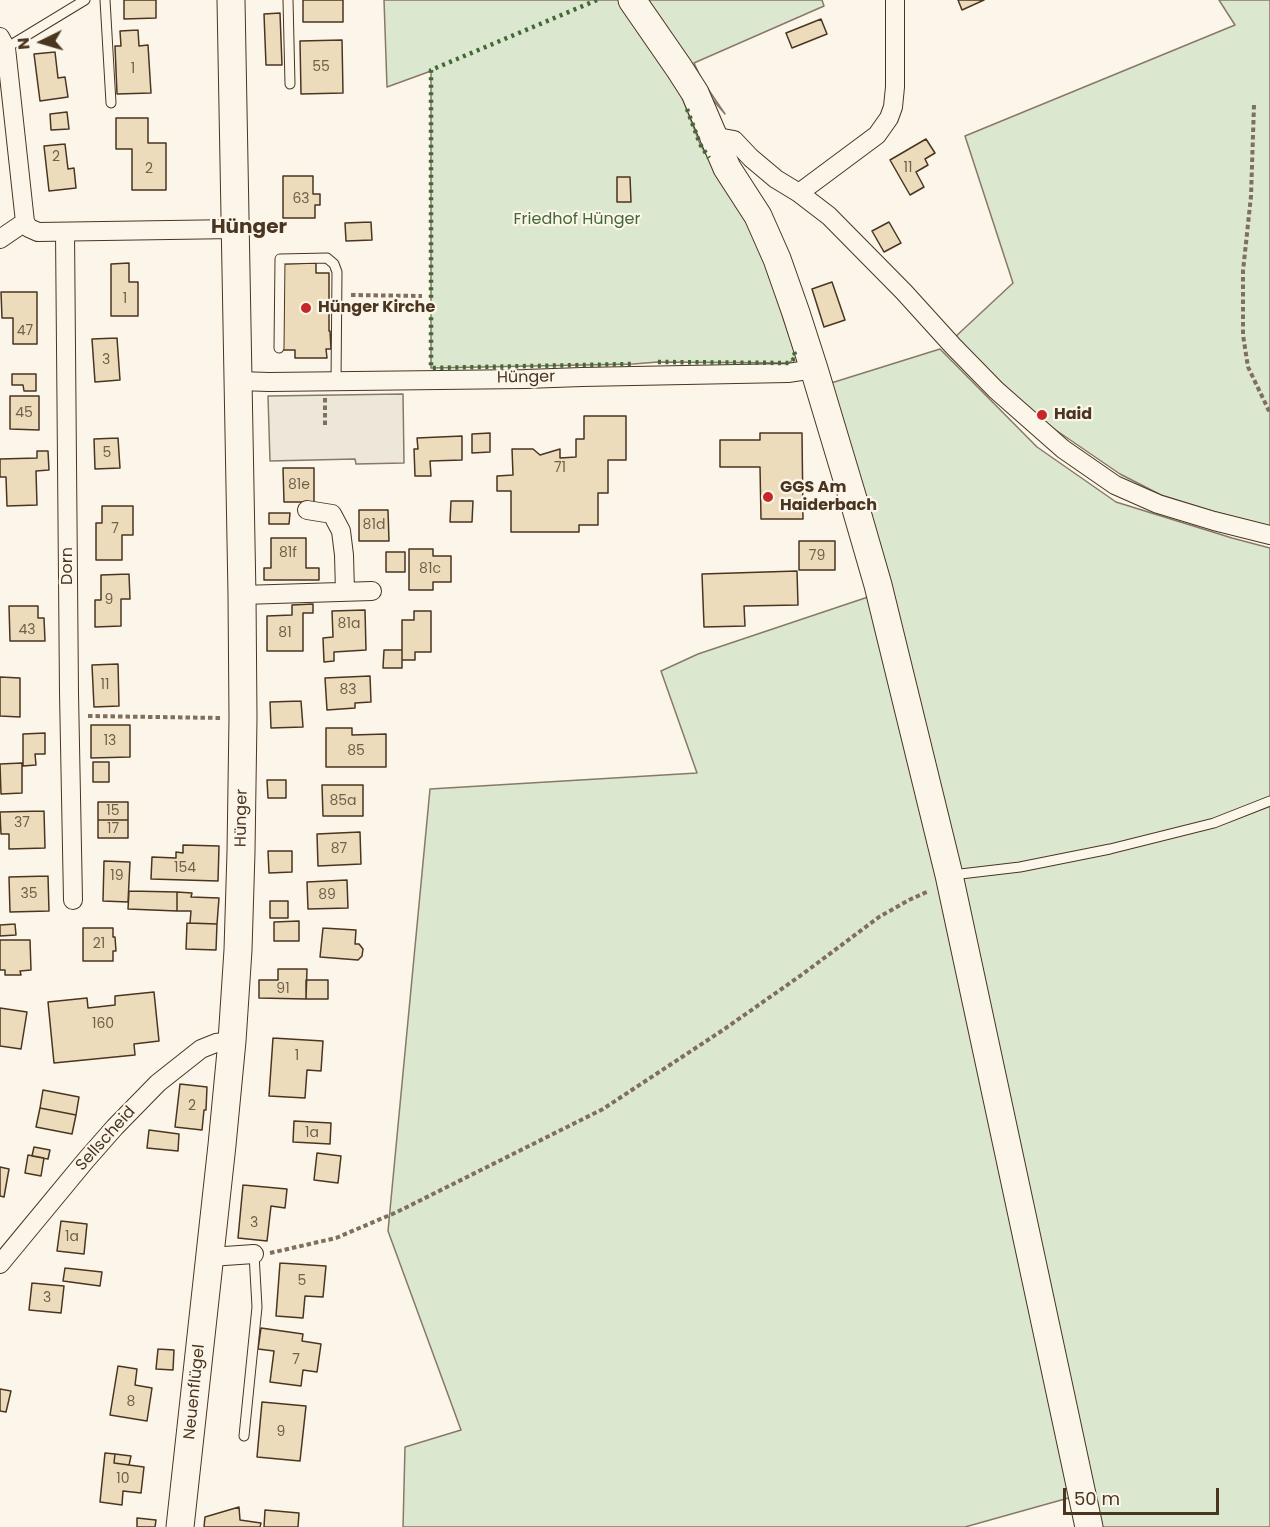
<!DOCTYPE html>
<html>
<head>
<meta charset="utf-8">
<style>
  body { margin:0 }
  #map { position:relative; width:1270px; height:1527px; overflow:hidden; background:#fbf6e9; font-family:Poppins,sans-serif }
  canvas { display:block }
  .north { position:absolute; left:12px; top:12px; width:60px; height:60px; -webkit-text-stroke:4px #fbf6e9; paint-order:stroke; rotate:265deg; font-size:16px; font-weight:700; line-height:24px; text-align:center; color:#4a3520 }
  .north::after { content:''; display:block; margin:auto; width:21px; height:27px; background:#4a3520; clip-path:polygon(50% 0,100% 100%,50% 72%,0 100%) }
  .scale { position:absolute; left:1063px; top:1488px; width:156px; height:27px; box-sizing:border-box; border:3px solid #4a3520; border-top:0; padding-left:8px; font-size:18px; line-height:21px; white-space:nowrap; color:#4a3520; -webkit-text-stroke:4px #fbf6e9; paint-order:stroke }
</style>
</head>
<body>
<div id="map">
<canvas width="1270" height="1527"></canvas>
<div class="north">N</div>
<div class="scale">50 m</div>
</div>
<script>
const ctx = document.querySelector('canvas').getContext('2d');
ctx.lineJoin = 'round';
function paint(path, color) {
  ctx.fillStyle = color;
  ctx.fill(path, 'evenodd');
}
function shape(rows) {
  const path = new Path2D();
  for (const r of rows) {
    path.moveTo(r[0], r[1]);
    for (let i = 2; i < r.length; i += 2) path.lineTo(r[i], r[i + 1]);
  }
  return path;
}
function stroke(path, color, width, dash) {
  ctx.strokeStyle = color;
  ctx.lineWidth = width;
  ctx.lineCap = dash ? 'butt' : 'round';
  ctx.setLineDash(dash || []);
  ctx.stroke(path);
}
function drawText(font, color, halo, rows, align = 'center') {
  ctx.font = font + ' Poppins,sans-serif';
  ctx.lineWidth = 4.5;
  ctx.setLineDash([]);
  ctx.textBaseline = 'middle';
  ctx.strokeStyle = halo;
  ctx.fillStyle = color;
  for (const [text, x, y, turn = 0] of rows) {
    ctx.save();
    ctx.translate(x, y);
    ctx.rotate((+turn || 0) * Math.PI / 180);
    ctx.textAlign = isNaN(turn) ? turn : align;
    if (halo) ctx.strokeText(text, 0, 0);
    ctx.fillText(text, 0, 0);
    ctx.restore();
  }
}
const green = shape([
  [384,0,619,0,677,84,700,144,745,219,766,265,796,357,789,363,658,362,633,364,431,368,431,71,387,87,384,0],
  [642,0,822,0,824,6,694,63,702,80,725,114,702,87,642,0],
  [1219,0,1270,0,1270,526,1215,512,1161,495,1120,474,1041,420,954,338,1013,283,965,136,1235,25,1219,0],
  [940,349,1037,447,1116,502,1232,538,1270,548,1270,1527,1097,1527,828,384,940,349],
  [871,596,943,898,1072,1497,965,1527,403,1527,405,1447,461,1430,388,1231,430,789,697,773,661,671,698,654,871,596]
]);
paint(green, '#dce7d0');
stroke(green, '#887966', 1.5);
const parking = shape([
  [403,394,404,463,356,464,355,459,270,461,268,396,403,394]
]);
paint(parking, '#ede7d9');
stroke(parking, '#887966', 1.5);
const building = shape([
  [124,0,156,0,156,18,124,19,124,0],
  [303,0,343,0,343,22,303,22,303,0],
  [958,0,984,0,962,10,958,0],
  [280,13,282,65,266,65,264,14,280,13],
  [821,19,827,34,792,48,786,33,821,19],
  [138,30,139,46,148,45,151,93,117,94,115,46,121,46,120,31,138,30],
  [342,40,343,93,301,94,300,41,342,40],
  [55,52,58,78,65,77,68,97,40,101,34,54,55,52],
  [67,112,69,129,51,130,50,114,67,112],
  [116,118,148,118,148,143,166,143,166,190,132,190,132,149,116,149,116,118],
  [926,139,935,153,925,159,928,165,916,172,924,187,910,195,890,160,926,139],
  [65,144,68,169,74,168,76,188,49,191,44,146,65,144],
  [283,176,313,176,313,194,320,194,320,205,315,205,315,218,283,218,283,176],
  [617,177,630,177,631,202,617,202,617,177],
  [371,222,372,240,346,241,345,223,371,222],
  [889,222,901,243,884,252,872,231,889,222],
  [129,263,129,282,138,282,138,316,111,316,111,264,129,263],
  [316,263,316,273,329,273,329,331,330,331,331,349,326,349,327,358,295,358,295,350,283,350,282,264,316,263],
  [832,282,845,320,824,327,812,289,832,282],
  [1,292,37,292,37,344,13,344,13,318,2,318,1,292],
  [117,338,120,380,95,382,92,339,117,338],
  [12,374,36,374,36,391,24,391,23,385,12,385,12,374],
  [10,396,39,396,39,430,10,429,10,396],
  [584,416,626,416,626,460,608,460,608,493,598,493,598,525,579,525,579,532,511,532,511,491,497,491,497,476,513,475,512,449,533,449,540,455,560,449,560,458,576,457,576,439,584,439,584,416],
  [490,433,490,452,472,453,472,434,490,433],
  [760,433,802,433,803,519,761,519,760,467,720,467,720,440,760,440,760,433],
  [462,436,462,460,430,461,431,476,415,476,414,449,418,449,417,438,462,436],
  [118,438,120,468,95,469,94,439,118,438],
  [37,451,48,451,49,470,36,471,37,505,7,506,6,477,0,477,0,459,37,458,37,451],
  [283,468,314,468,314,502,284,502,283,468],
  [451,501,473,501,472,522,450,522,451,501],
  [102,506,133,506,133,535,122,535,122,560,96,560,96,523,102,523,102,506],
  [359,510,388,510,389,541,359,541,359,510],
  [269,513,290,513,289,524,269,524,269,513],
  [271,538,306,538,306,568,319,568,319,580,264,580,264,568,271,568,271,538],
  [799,541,835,541,835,570,799,570,799,541],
  [409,549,433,549,433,556,451,556,451,582,433,582,433,590,409,590,409,549],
  [386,552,405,552,405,572,386,572,386,552],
  [797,571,798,605,744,606,745,626,704,627,702,574,797,571],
  [129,574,130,599,121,599,121,626,95,627,95,600,101,600,101,575,129,574],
  [313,604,313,613,303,613,303,651,267,651,267,616,292,615,292,605,313,604],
  [9,606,38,606,38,618,44,618,45,641,10,641,9,606],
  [365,610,366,650,334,652,334,661,324,662,323,638,333,637,332,611,365,610],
  [414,611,431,611,431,652,415,652,415,660,402,660,402,620,414,620,414,611],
  [384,650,402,650,402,668,383,668,384,650],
  [118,664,119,706,94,707,92,665,118,664],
  [370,676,371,702,355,703,355,708,327,710,325,678,370,676],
  [0,677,20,678,20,717,0,716,0,677],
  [301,701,303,727,271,728,270,702,301,701],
  [91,725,130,725,130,757,91,758,91,725],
  [326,728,352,728,352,735,386,734,386,767,326,767,326,728],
  [45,733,45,754,35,754,36,765,23,766,23,734,45,733],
  [93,762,109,762,109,782,93,782,93,762],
  [22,763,22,793,1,794,0,764,22,763],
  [267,780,286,780,286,798,268,798,267,780],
  [322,785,363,785,363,816,323,816,322,785],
  [98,802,128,802,128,820,98,820,98,802],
  [44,811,45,848,9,849,9,834,1,834,0,812,44,811],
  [98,820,128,820,128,838,98,838,98,820],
  [360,832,361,864,318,866,317,834,360,832],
  [183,845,219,846,218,881,151,879,152,857,176,858,176,852,183,853,183,845],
  [268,851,292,851,292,872,269,873,268,851],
  [104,861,130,862,128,902,103,901,104,861],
  [48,876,49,911,10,912,9,877,48,876],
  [347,880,348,908,308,909,307,882,347,880],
  [129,891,177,892,177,911,128,909,129,891],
  [177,892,192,893,191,897,219,898,217,924,190,923,191,911,177,911,177,892],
  [270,901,288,901,288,918,270,918,270,901],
  [299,921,299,941,274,941,274,922,299,921],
  [187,923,217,924,216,950,186,949,187,923],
  [15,924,16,935,0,936,0,925,15,924],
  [83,928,113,928,113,937,115,937,116,951,113,951,113,961,83,961,83,928],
  [323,928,356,930,355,944,359,944,363,949,362,956,358,960,320,957,323,928],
  [0,940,30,940,31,970,20,971,21,975,5,975,5,970,0,970,0,940],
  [278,969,307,969,306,999,259,998,259,980,278,980,278,969],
  [306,980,328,980,328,999,306,999,306,980],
  [154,992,159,1041,134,1044,135,1055,54,1063,48,1002,87,998,88,1008,115,1005,115,996,154,992],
  [0,1008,27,1012,21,1049,0,1046,0,1008],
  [273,1038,323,1041,321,1071,307,1070,305,1098,269,1096,273,1038],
  [180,1084,207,1087,206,1110,204,1110,202,1130,175,1127,180,1084],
  [43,1090,79,1097,76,1115,40,1108,43,1090],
  [40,1108,76,1115,72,1134,36,1127,40,1108],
  [294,1121,331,1123,330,1144,293,1142,294,1121],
  [149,1130,179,1134,178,1151,147,1148,149,1130],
  [34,1147,50,1150,48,1159,32,1156,34,1147],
  [317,1153,341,1156,338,1183,314,1180,317,1153],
  [28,1155,44,1158,41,1176,25,1173,28,1155],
  [0,1167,9,1169,4,1197,0,1196,0,1167],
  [243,1185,287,1189,285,1208,271,1206,267,1241,238,1238,243,1185],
  [61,1221,87,1224,84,1254,57,1251,61,1221],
  [280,1263,326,1266,323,1297,305,1296,303,1318,276,1316,280,1263],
  [65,1268,102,1272,100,1286,63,1281,65,1268],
  [32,1283,64,1286,61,1313,29,1310,32,1283],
  [261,1328,303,1334,302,1341,321,1344,317,1372,303,1370,301,1386,270,1382,274,1351,258,1349,261,1328],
  [158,1349,174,1350,173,1370,156,1369,158,1349],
  [118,1366,137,1369,135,1385,152,1388,147,1421,110,1415,118,1366],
  [0,1389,11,1391,6,1412,0,1411,0,1389],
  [262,1402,306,1406,300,1461,257,1457,262,1402],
  [105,1453,115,1454,114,1463,144,1467,141,1493,123,1491,122,1505,100,1502,105,1453],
  [115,1454,131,1456,129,1465,114,1463,115,1454],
  [239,1507,240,1520,261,1523,260,1527,204,1527,205,1517,239,1507],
  [265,1510,299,1513,298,1527,264,1527,265,1510],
  [137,1518,156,1520,155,1527,137,1527,137,1518]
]);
paint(building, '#ecdcbc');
stroke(building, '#4a3520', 1.5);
const lane = shape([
  [105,0,111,103],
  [288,0,290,84],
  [6,48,85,0],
  [279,348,280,259,327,258,334,264,337,272,336,382],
  [952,875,1020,867,1110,849,1214,823,1270,801],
  [244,1436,257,1307,254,1254]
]);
const street = shape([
  [0,37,6,48,25,222],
  [712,136,734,140,751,158,776,179,799,193,829,216,904,292,953,346,996,390,1063,449,1115,485,1158,504,1214,521,1270,535],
  [799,193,877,135,889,118,893,107,895,87,895,0],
  [25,222,29,228,38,232,235,229],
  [65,232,69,693,73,900],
  [0,239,25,222],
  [238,381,269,382,525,379,582,377,788,373,814,369],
  [307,510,332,514,341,531,344,555,345,592],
  [242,595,372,591],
  [210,1257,254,1254],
  [0,1264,86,1160,115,1127,158,1083,201,1049,216,1043,232,1041]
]);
const secondary = shape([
  [632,0,679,68,695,93,727,168,758,216,777,259,796,313,814,369,856,509,878,585,949,875,1089,1527],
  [180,1527,222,1145,232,1041,238,950,241,852,243,718,242,595,231,0]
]);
stroke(lane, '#4a3520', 11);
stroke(street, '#4a3520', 20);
stroke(secondary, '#4a3520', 29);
stroke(shape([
  [1254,105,1251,196,1243,271,1243,335,1248,367,1270,413],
  [351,295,422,296],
  [325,398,325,428],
  [88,716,222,718],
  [270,1253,336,1238,397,1212,603,1109,723,1030,800,976,879,917,909,900,929,891]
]), '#7f6f5c', 4, [4.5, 3]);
stroke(lane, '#fbf6e9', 9);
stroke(street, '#fbf6e9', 18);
stroke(secondary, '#fbf6e9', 27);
stroke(shape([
  [597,0,431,70,431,368,633,364],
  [687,109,700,144,709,158],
  [658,362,789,363,796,357,794,352]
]), '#436837', 4.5, [3, 4.5]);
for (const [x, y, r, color] of [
  [306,308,6,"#c62828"],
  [1042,415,6,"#c62828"],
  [768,497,6,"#c62828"]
]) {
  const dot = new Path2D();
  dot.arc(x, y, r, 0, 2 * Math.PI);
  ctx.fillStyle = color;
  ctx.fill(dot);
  stroke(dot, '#fbf6e9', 2);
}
drawText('14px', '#725f47', null, [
  ["55",321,67],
  ["1",133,69],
  ["2",56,157],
  ["11",908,168],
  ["2",149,169],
  ["63",301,199],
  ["1",125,299],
  ["47",25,331],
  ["3",106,360],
  ["45",24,413],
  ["5",107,453],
  ["71",560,468],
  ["81e",299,485],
  ["81d",374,525],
  ["7",115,529],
  ["81f",288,553],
  ["79",817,556],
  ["81c",430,569],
  ["9",109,600],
  ["81a",349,624],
  ["43",27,630],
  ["81",285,633],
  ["11",105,685],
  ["83",348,690],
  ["13",110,741],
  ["85",356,751],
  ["85a",343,801],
  ["15",113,811],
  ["37",22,823],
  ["17",113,829],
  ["87",339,849],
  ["154",185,868],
  ["19",117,876],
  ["35",29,894],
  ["89",327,895],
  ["21",99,944],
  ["91",283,989],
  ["160",103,1024],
  ["1",297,1056],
  ["2",192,1106],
  ["1a",312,1133],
  ["3",254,1223],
  ["1a",72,1237],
  ["5",302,1281],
  ["3",47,1298],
  ["7",296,1360],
  ["8",131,1402],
  ["9",281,1432],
  ["10",123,1479]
]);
drawText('16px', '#436837', '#fbf6e9', [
  ["Friedhof Hünger",577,220]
]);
drawText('bold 16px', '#4a3520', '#fbf6e9', [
  ["Hünger Kirche",318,308],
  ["Haid",1054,415],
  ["GGS Am",780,488],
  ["Haiderbach",780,506]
], 'left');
drawText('16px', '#4a3520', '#fbf6e9', [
  ["Hünger",526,378,-1],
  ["Dorn",68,566,-90],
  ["Hünger",242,818,-89],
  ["Sellscheid",106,1139,-48],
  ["Neuenflügel",195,1392,-84]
]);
drawText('bold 20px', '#4a3520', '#fbf6e9', [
  ["Hünger",249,228]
]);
</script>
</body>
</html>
